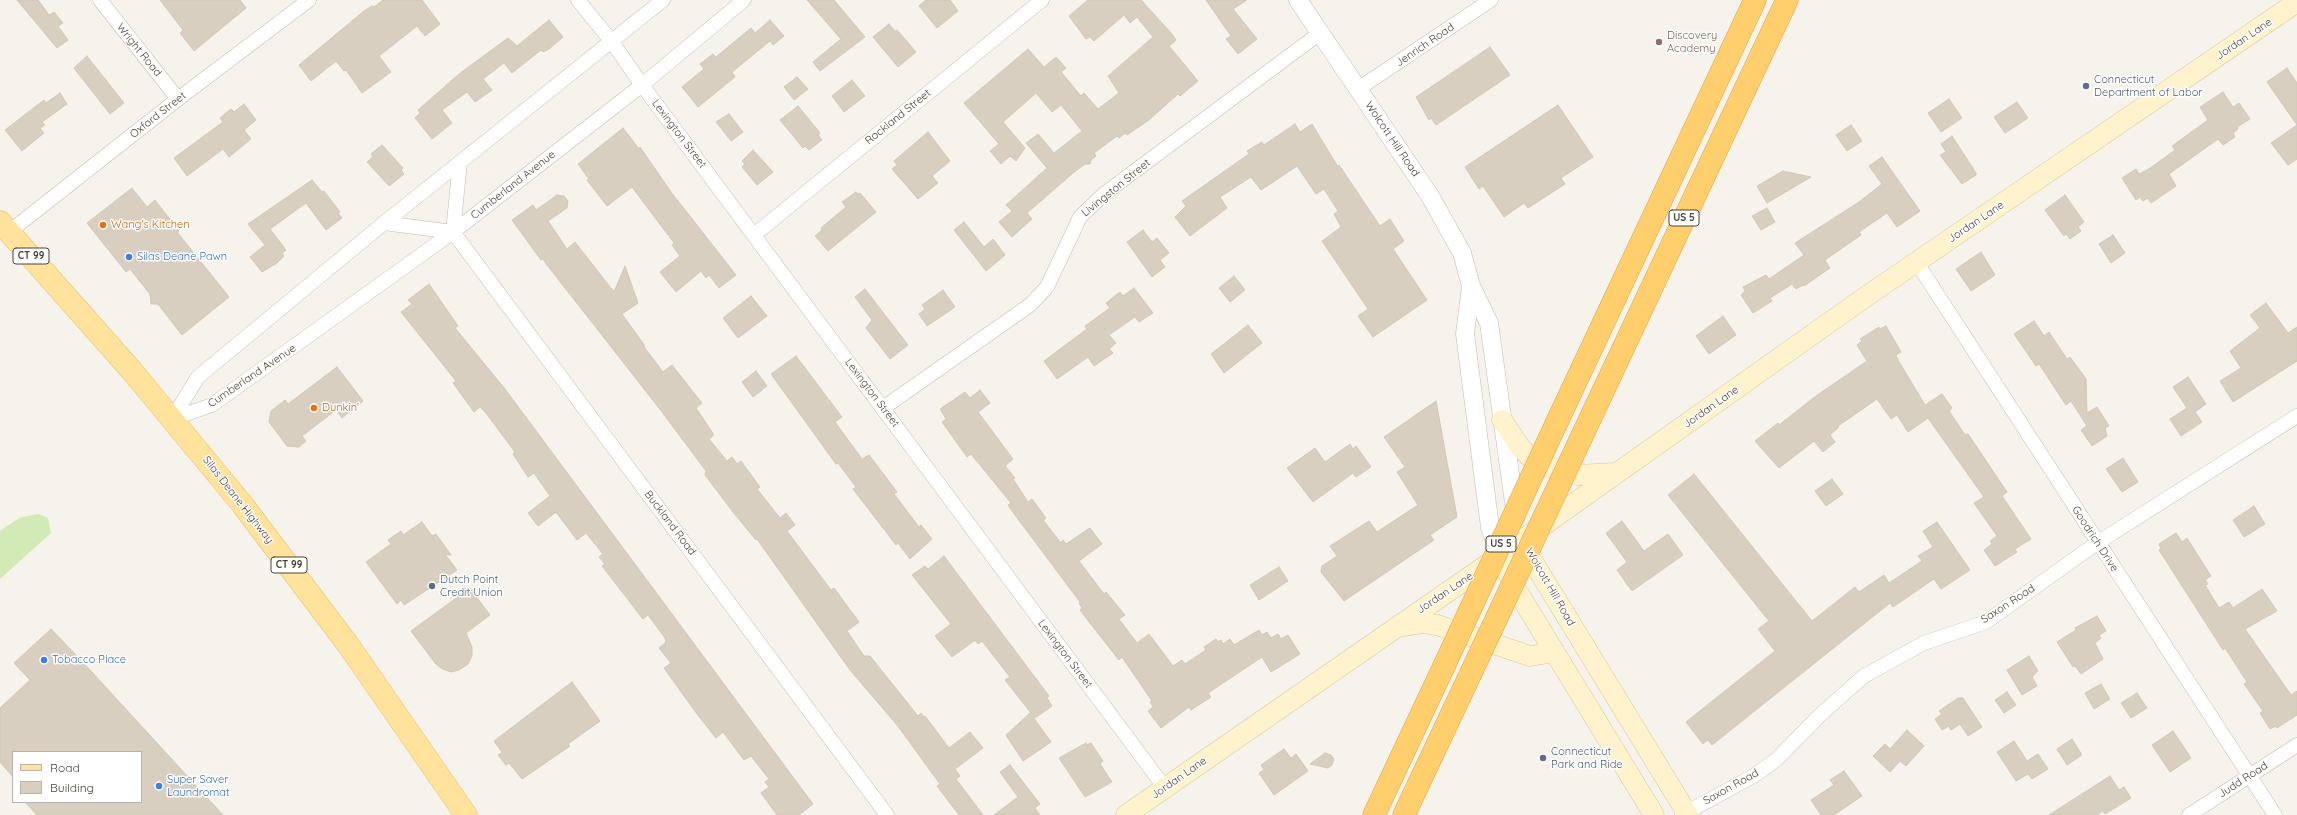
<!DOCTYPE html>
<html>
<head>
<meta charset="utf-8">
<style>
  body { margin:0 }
  #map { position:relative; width:2297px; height:815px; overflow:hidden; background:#f6f3ec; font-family:Quicksand,sans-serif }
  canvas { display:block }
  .legend { position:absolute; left:12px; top:751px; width:130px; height:52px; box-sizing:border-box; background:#fff; border:1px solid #b7b4b0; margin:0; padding:5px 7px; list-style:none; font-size:12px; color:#4b4439 }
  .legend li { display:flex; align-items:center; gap:8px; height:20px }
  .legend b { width:20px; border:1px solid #b7b4b0 }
</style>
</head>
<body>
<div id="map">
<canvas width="2297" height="815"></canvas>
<ul class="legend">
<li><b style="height:5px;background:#ffe39c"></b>Road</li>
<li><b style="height:11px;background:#d8cfc1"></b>Building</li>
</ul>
</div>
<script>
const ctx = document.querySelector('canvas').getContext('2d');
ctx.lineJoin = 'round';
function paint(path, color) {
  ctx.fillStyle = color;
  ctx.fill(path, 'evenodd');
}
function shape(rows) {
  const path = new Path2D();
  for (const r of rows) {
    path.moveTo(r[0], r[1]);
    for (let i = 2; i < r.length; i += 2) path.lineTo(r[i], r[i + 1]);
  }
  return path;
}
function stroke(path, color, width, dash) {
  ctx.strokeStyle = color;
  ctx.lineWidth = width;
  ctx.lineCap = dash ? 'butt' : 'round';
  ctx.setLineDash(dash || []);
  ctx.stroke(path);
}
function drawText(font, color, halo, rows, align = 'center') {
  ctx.font = font + ' Quicksand,sans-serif';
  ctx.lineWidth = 3;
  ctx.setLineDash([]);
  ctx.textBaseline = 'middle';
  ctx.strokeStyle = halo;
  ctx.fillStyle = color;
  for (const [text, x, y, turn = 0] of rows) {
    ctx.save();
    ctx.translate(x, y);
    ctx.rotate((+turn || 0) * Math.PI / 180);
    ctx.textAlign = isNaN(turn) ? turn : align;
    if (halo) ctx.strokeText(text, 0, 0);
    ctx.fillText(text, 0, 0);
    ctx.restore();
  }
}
paint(shape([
  [38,514,48,518,51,533,0,579,0,531,19,518]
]), '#d2eab5');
const building = shape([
  [17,0,38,0,49,15,54,12,63,23,58,26,68,40,57,48,17,0],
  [160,0,240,0,246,8,194,51,180,33,183,30,160,0],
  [383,0,422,0,440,24,425,36,417,26,379,56,391,72,362,93,346,70,344,71,336,61,311,81,299,65,364,11,372,6,374,7,383,0],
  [807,0,834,0,865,37,820,71,813,62,841,39,807,0],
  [926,0,950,0,958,11,937,28,919,6,926,0],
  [1088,0,1141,0,1172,34,1176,40,1169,46,1198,81,1180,96,1178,94,1149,120,1127,135,1125,133,1119,138,1117,136,1094,153,1096,156,1091,160,1090,164,1085,164,1073,173,1027,213,1032,219,1012,237,999,222,1012,211,1006,205,1047,168,1026,143,1038,134,1054,153,1082,131,1061,105,1052,112,1036,93,1003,122,1025,148,1016,161,1010,156,1001,164,990,151,999,144,964,103,1028,49,1044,67,1056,57,1066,68,1061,72,1081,96,1084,93,1098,109,1119,93,1108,76,1153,37,1137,17,1130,23,1124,15,1094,41,1090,37,1086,39,1069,16,1088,0],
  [1206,0,1247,0,1233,9,1257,39,1238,54,1226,39,1231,36,1206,0],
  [549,20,563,37,549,49,543,52,541,50,512,73,504,63,483,79,492,90,475,102,467,92,442,110,452,123,432,139,415,118,420,113,418,110,459,74,508,38,517,46,549,20],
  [770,20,784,36,773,45,770,41,732,72,735,77,698,107,682,87,704,69,700,64,713,54,716,57,751,28,755,33,770,20],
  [889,24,895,31,897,30,916,52,898,67,873,37,889,24],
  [1490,47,1510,75,1436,125,1431,118,1429,120,1416,97,1490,47],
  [87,56,124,103,110,114,74,68,87,56],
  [2287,68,2297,83,2297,159,2288,165,2271,143,2297,125,2267,82,2287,68],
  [797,77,808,89,794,100,784,87,797,77],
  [852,80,865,96,844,112,832,96,852,80],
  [2223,92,2233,107,2239,103,2250,119,2237,127,2238,129,2233,133,2235,137,2223,145,2218,139,2169,174,2176,186,2151,203,2148,198,2143,201,2140,197,2136,200,2122,178,2136,169,2139,174,2149,169,2175,150,2172,146,2208,120,2200,107,2223,92],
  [60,93,67,104,42,122,45,125,40,128,44,133,22,151,5,130,44,100,46,103,60,93],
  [1949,99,1962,118,1941,132,1928,113,1949,99],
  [2017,102,2028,118,2005,133,1994,117,2017,102],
  [244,104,256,120,244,130,251,139,229,157,223,149,187,176,174,158,223,122,220,118,231,109,234,112,244,104],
  [1558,105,1593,157,1561,178,1565,184,1528,208,1524,203,1504,217,1483,186,1479,189,1465,167,1558,105],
  [798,106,820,133,818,135,822,140,809,150,805,146,803,148,780,120,798,106],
  [729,114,743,132,731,141,716,122,729,114],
  [1295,124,1300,132,1312,124,1338,167,1339,165,1380,226,1390,219,1404,241,1393,249,1427,300,1373,337,1358,316,1368,309,1322,241,1341,227,1334,214,1338,211,1324,189,1316,194,1297,166,1261,190,1251,177,1220,197,1227,208,1190,236,1175,217,1186,206,1182,201,1249,154,1247,151,1262,142,1264,145,1295,124],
  [1851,125,1862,141,1847,151,1836,135,1851,125],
  [623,128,639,149,640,147,671,192,736,275,719,288,709,275,706,278,701,271,676,292,660,272,680,256,672,245,674,243,669,236,670,233,668,235,632,187,607,206,587,180,589,179,578,164,623,128],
  [928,132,950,161,932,176,938,183,918,199,892,169,897,165,894,161,928,132],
  [1952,136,1976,173,1976,175,1962,184,1940,155,1946,152,1941,144,1952,136],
  [382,145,403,168,401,170,404,174,389,186,367,162,373,157,371,154,382,145],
  [753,150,773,172,757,185,742,167,745,164,742,161,753,150],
  [1882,157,1920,211,1897,227,1887,213,1859,232,1861,235,1825,260,1830,268,1804,286,1803,285,1796,289,1792,284,1770,298,1772,301,1753,313,1741,295,1745,291,1743,287,1766,275,1769,279,1804,255,1795,243,1859,202,1882,184,1869,166,1882,157],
  [1783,171,1811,177,1767,203,1757,186,1783,171],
  [312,180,322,192,324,191,340,212,338,213,342,218,326,230,306,203,270,229,286,250,282,253,284,256,277,263,262,272,250,257,265,245,248,224,312,180],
  [132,188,147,207,155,200,179,231,177,232,229,297,182,335,158,304,151,304,150,294,130,269,126,272,87,223,132,188],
  [856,192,858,194,860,193,876,212,828,251,815,236,822,230,821,228,846,207,842,202,856,192],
  [557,195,564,196,568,201,567,208,548,221,567,249,575,242,614,292,625,266,638,303,622,314,645,346,644,347,663,372,672,365,702,403,696,408,714,435,709,439,727,461,732,457,737,464,741,461,760,487,757,489,780,518,786,513,795,525,787,531,831,590,834,588,859,622,847,631,864,656,870,656,918,716,921,713,924,717,925,716,949,748,970,732,983,748,955,769,960,776,956,779,983,815,959,815,937,786,940,784,897,725,850,670,757,539,756,540,733,512,705,475,706,471,659,408,547,265,543,259,541,260,512,220,533,205,536,210,557,195],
  [2065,195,2084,222,2078,227,2081,231,2070,239,2066,234,2064,236,2045,210,2065,195],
  [1767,208,1775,222,1761,230,1752,216,1767,208],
  [964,222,984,247,993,239,1005,255,986,271,954,230,964,222],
  [1143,230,1152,242,1157,238,1169,253,1160,260,1165,267,1152,277,1127,242,1143,230],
  [2113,235,2125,253,2111,263,2099,244,2113,235],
  [1981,252,1995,275,1971,291,1956,269,1981,252],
  [1234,276,1245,290,1230,302,1219,288,1234,276],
  [429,284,458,326,455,328,505,389,813,804,799,815,777,815,761,793,769,787,765,782,769,779,751,756,744,760,723,732,716,738,697,714,664,668,671,663,659,648,666,642,665,638,648,615,643,619,602,566,605,564,599,557,603,554,586,533,577,540,556,512,538,526,528,513,550,496,534,473,528,477,513,454,515,452,486,413,480,407,474,412,453,383,456,381,401,312,412,304,408,300,429,284],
  [1134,288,1153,313,1139,322,1135,317,1109,335,1116,343,1109,349,1113,353,1094,366,1088,357,1057,379,1044,361,1087,329,1085,326,1110,308,1106,303,1120,292,1123,296,1134,288],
  [865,289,908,345,890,359,866,328,872,320,855,297,865,289],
  [943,290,955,307,927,326,919,314,925,309,922,305,943,290],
  [751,296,767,316,738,338,723,318,751,296],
  [2266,303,2288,333,2297,327,2297,361,2233,402,2220,381,2241,368,2230,351,2260,328,2250,315,2266,303],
  [1723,316,1736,335,1709,354,1696,336,1723,316],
  [2034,321,2044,336,2049,332,2067,359,2070,357,2086,379,2087,413,2097,407,2109,426,2105,428,2107,436,2092,446,2081,430,2087,426,2071,401,2066,405,2039,364,2036,366,2014,334,2034,321],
  [1248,325,1262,343,1224,373,1211,354,1248,325],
  [1886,326,1901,352,1896,355,1898,360,1925,405,1942,394,1952,408,1949,411,1965,435,1968,434,2007,492,2002,496,2031,539,2015,549,2017,552,1995,566,1984,550,1992,544,1990,541,1997,536,1974,503,1984,497,1928,418,1908,432,1897,415,1891,419,1877,399,1838,426,1839,427,1830,435,1835,442,1823,452,1814,441,1779,468,1755,441,1778,423,1779,425,1816,396,1867,361,1857,345,1862,341,1860,339,1879,327,1880,329,1886,326],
  [796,356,842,417,835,422,862,459,869,455,897,492,894,494,919,527,921,525,932,539,910,559,898,543,896,545,853,489,856,487,838,463,836,464,771,374,796,356],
  [337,367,363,401,342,418,336,410,302,436,306,441,299,447,287,446,269,422,271,411,285,400,288,404,337,367],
  [756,371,767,386,753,397,742,382,756,371],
  [2188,377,2206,404,2195,412,2202,422,2181,436,2170,419,2187,408,2173,387,2188,377],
  [980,390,990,403,978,412,1013,459,1005,466,1015,478,1013,479,1028,502,1032,499,1046,518,1043,520,1061,543,1063,540,1066,544,1090,528,1102,544,1079,561,1104,594,1106,592,1125,615,1119,619,1137,643,1149,634,1173,666,1182,660,1185,664,1206,650,1204,647,1216,639,1218,642,1221,640,1223,644,1230,639,1234,645,1259,630,1262,635,1267,632,1271,638,1278,634,1281,639,1288,635,1300,654,1271,672,1262,657,1208,693,1211,697,1191,710,1189,707,1161,728,1148,711,1153,707,1150,702,1152,701,1122,657,1119,660,1093,627,1080,610,1082,608,1079,603,1080,602,1012,511,1008,505,1011,503,971,454,967,457,942,422,946,419,940,409,965,392,970,398,980,390],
  [1436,401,1457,517,1430,535,1434,540,1344,601,1321,572,1322,566,1337,556,1330,546,1369,521,1377,532,1418,505,1397,472,1405,467,1384,437,1436,401],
  [1350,444,1353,449,1356,446,1371,467,1356,477,1353,473,1313,502,1287,468,1315,448,1325,462,1350,444],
  [2123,458,2138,482,2122,492,2106,469,2123,458],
  [1694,474,1812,621,1855,587,1859,592,1884,575,1889,583,1922,561,1918,556,1933,547,1923,531,1937,522,1970,570,1941,589,1934,579,1893,607,1890,603,1712,745,1708,740,1703,744,1686,722,1775,651,1758,629,1769,621,1668,495,1694,474],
  [1832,479,1843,494,1826,506,1815,491,1832,479],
  [2254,506,2265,524,2244,537,2233,520,2254,506],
  [1622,521,1644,551,1668,534,1683,555,1632,591,1617,570,1627,562,1606,533,1622,521],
  [422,522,432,536,436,534,451,555,445,554,457,570,404,605,401,600,397,604,366,562,391,544,388,540,401,531,403,535,422,522],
  [2176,533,2182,542,2187,538,2211,576,2205,580,2208,584,2205,585,2219,608,2229,602,2233,608,2262,589,2277,611,2245,629,2289,692,2291,695,2297,691,2297,715,2277,728,2276,726,2270,729,2260,713,2263,711,2244,684,2247,682,2225,648,2223,650,2159,550,2161,549,2159,544,2176,533],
  [944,556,1049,696,1047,698,1052,706,1035,718,1005,680,1010,677,982,641,978,644,975,640,952,657,935,636,951,624,912,575,925,566,928,569,944,556],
  [1279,567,1288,581,1259,600,1250,585,1279,567],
  [470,588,490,615,466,633,472,647,472,656,468,664,459,670,451,672,442,669,435,663,411,631,470,588],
  [2097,616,2106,631,2099,635,2101,638,2095,643,2103,659,2081,674,2075,666,2073,667,2057,642,2076,630,2075,628,2097,616],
  [51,629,79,658,223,815,37,815,25,802,141,802,141,752,13,752,13,777,0,762,0,708,30,680,14,663,51,629],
  [2029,656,2038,671,2032,677,2037,686,2022,695,2007,670,2029,656],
  [572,682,600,721,568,744,570,746,522,779,509,763,506,765,498,755,502,752,494,741,572,682],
  [2101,684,2110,699,2094,709,2085,693,2101,684],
  [2007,692,2016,705,2004,713,1995,700,2007,692],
  [2137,693,2147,708,2131,718,2121,703,2137,693],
  [1958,698,1963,698,1982,727,1968,736,1960,724,1951,730,1949,726,1942,730,1935,719,1942,714,1939,711,1958,698],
  [1030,713,1051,742,1023,761,1006,735,1030,713],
  [1907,730,1924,746,1906,766,1900,761,1890,772,1873,756,1885,744,1890,749,1907,730],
  [2173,731,2191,758,2170,772,2152,745,2173,731],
  [2072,739,2082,755,2067,765,2057,749,2072,739],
  [2014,741,2027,761,2038,754,2048,769,2032,779,2028,774,2016,781,1997,752,2014,741],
  [1086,743,1087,745,1091,743,1103,761,1100,764,1112,782,1085,797,1059,758,1086,743],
  [1284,749,1291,758,1296,754,1308,771,1274,795,1259,773,1264,770,1261,765,1284,749],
  [1325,753,1331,755,1334,759,1332,765,1328,768,1310,764,1325,753],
  [1010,765,1040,804,1035,808,1040,815,994,815,1018,797,1000,772,1010,765],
  [1844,771,1862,796,1834,815,1821,815,1811,800,1834,785,1830,780,1844,771],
  [2110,776,2119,790,2124,787,2131,798,2105,814,2103,811,2097,815,2049,815,2110,776]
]);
paint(building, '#d8cfc1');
stroke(building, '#d3c7b4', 1);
const minor = shape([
  [100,0,178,99],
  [578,0,612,42,642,85,1165,788],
  [1358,89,1491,0],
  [460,162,453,232,887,815],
  [384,223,453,232],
  [9,232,178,99,309,0],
  [754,235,1042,0],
  [1917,263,2275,815],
  [883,408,1030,305,1047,287,1080,217,1104,194,1320,33],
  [172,419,212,405,453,232,642,85,744,0],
  [172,419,198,377,384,223,663,0],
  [1682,815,1755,775,1777,759,1820,715,1864,676,1924,643,1986,622,2097,543,2297,416],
  [2189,815,2297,745]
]);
const tertiary = shape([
  [1298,0,1430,196,1462,253,1471,286,1489,323,1516,517],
  [1471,286,1465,334,1490,527,1500,556]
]);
const secondary = shape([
  [1502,420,1520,447,1529,456,1545,466,1577,475,1616,473],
  [1524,539,1535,565,1688,815],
  [1500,556,1513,584,1654,815],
  [1399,627,1423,623,1437,625,1530,656,1555,652],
  [1126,815,1524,539,1861,300,2297,2]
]);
const primary = shape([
  [0,222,132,371,242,504,349,646,466,815]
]);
const motorway = shape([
  [1556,424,1755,0],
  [1582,436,1787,0],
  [1374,815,1445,664],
  [1404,815,1470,675]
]);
stroke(minor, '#c2bbae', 15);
stroke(tertiary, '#c2bbae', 19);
stroke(secondary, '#d6c79b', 21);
stroke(primary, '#e6c16a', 23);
stroke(motorway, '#e0a43c', 23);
stroke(minor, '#fff', 14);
stroke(tertiary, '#fff', 18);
stroke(secondary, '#fff3cd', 20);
stroke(primary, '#ffe39c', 22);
stroke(motorway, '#ffcf6e', 22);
const motorwayBridge = shape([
  [1445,664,1556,424],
  [1470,675,1582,436]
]);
stroke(motorwayBridge, '#e0a43c', 23, []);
stroke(motorwayBridge, '#ffcf6e', 22);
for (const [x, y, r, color] of [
  [1659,42,4,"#8d6e63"],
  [2086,86,4,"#5c6f8a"],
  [103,225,4,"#e8710a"],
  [129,257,4,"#3f7fe0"],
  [314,408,4,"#e8710a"],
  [432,586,4,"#5c6f8a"],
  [44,660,4,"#3f7fe0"],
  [1543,758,4,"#5c6f8a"],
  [159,786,4,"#3f7fe0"]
]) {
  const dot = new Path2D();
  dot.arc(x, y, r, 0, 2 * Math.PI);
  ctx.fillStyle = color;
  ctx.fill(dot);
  stroke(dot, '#fff', 1.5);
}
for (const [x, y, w] of [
  [1684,218,30],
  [31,256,36],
  [1501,544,30],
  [289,565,36]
]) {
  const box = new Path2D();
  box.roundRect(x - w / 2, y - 8, w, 16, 3);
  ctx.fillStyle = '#fff';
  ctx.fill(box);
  stroke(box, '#4b4439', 1);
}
drawText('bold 10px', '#4b4439', null, [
  ["US 5",1684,218],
  ["CT 99",31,256],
  ["US 5",1501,544],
  ["CT 99",289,565]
]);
drawText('11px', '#785e54', '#fff', [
  ["Discovery",1667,36],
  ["Academy",1667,49]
], 'left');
drawText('11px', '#4b4439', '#fff', [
  ["Jordan Lane",2244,39,-34],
  ["Jenrich Road",1425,45,-34],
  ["Wright Road",139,50,51],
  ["Oxford Street",158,115,-38],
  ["Rockland Street",898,117,-39],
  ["Lexington Street",679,134,53],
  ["Wolcott Hill Road",1392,139,56],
  ["Cumberland Avenue",513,185,-38],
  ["Livingston Street",1116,188,-39],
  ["Jordan Lane",1976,222,-34],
  ["Cumberland Avenue",252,376,-34],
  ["Lexington Street",872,393,53],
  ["Jordan Lane",1711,407,-35],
  ["Silas Deane Highway",238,500,52],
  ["Buckland Road",670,523,53],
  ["Goodrich Drive",2095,539,57],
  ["Wolcott Hill Road",1550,587,60],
  ["Jordan Lane",1445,593,-34],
  ["Saxon Road",2008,604,-33],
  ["Lexington Street",1065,654,53],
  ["Jordan Lane",1179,778,-35],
  ["Judd Road",2243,780,-33],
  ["Saxon Road",1731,787,-29]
]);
drawText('11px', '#4e5e75', '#fff', [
  ["Connecticut",2094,80],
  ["Department of Labor",2094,93],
  ["Dutch Point",440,580],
  ["Credit Union",440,593],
  ["Connecticut",1551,752],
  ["Park and Ride",1551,765]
], 'left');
drawText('11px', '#c56008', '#fff', [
  ["Wang's Kitchen",111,225],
  ["Dunkin'",322,408]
], 'left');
drawText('11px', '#366cbe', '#fff', [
  ["Silas Deane Pawn",137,257],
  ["Tobacco Place",52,660],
  ["Super Saver",167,780],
  ["Laundromat",167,793]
], 'left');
</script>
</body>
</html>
